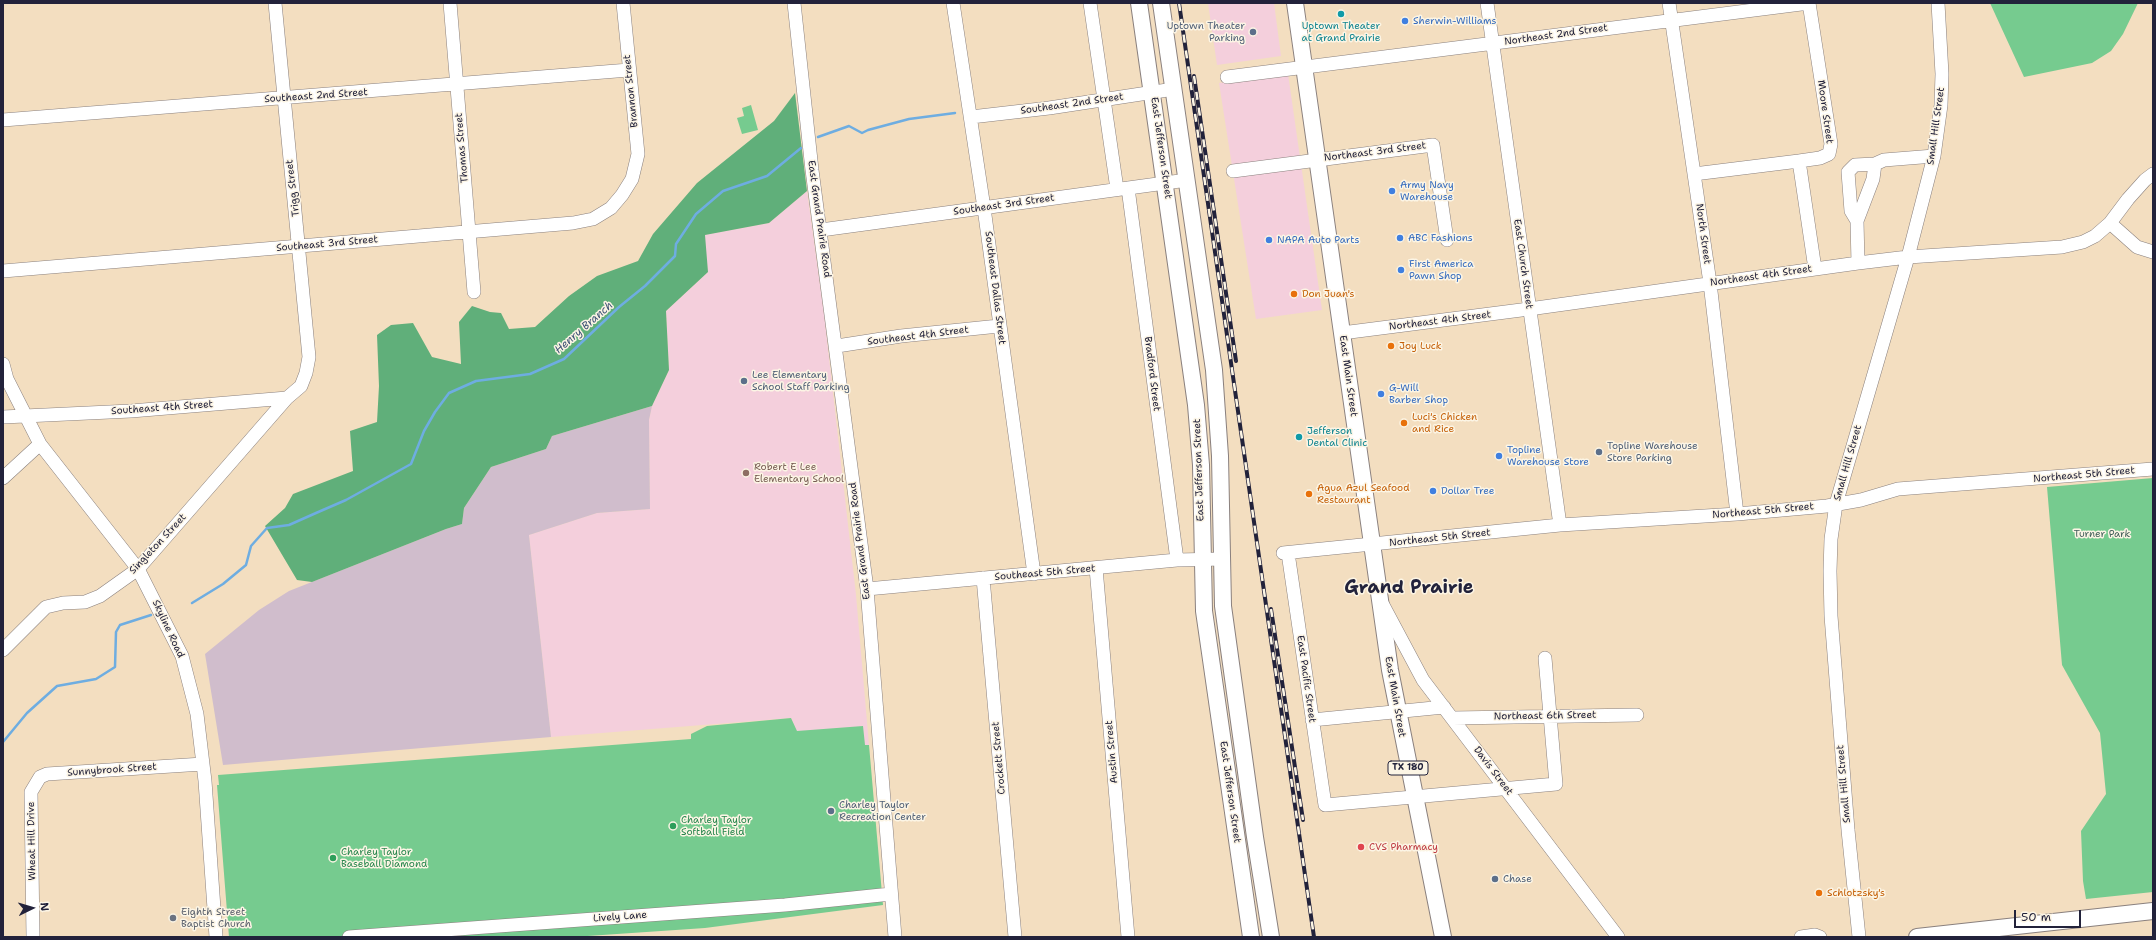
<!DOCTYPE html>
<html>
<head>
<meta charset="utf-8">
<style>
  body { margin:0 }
  #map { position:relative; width:2156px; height:940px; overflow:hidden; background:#f3dec0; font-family:"Shantell Sans",sans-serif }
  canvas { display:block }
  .frame { position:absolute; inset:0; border:4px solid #22223b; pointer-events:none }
  .north { position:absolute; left:12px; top:888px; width:40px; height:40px; -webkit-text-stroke:3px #fcf5e5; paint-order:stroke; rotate:85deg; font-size:11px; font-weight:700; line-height:16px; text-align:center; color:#22223b }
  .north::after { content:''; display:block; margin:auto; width:14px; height:18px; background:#22223b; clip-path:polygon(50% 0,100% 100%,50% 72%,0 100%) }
  .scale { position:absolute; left:2014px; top:910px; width:67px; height:18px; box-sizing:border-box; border:2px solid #22223b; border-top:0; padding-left:5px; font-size:12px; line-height:14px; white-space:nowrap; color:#22223b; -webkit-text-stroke:3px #fcf5e5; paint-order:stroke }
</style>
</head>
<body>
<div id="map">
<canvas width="2156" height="940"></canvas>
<div class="frame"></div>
<div class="north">N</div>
<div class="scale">50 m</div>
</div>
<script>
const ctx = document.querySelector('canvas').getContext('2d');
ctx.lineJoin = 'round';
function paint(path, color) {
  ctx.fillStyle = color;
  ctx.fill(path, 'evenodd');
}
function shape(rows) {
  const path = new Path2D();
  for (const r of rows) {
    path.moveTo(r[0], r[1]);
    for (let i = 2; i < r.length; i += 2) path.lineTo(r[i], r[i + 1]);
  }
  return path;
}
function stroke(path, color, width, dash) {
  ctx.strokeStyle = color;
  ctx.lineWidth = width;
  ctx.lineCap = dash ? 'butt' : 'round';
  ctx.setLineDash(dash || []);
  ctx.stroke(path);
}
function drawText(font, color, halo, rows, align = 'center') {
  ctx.font = font + ' "Shantell Sans",sans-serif';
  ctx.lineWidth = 3;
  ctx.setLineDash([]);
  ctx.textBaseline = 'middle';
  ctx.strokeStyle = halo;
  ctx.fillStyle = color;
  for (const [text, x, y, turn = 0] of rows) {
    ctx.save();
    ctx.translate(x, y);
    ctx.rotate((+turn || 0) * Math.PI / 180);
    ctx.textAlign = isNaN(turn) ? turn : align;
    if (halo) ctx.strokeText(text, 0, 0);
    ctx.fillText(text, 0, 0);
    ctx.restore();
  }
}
paint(shape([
  [1208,3,1274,3,1281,56,1217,65],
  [1288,74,1322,310,1256,319,1219,83],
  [807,191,824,314,856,595,869,745,815,747,800,739,791,718,551,737,529,535,597,513,650,509,649,420,652,406,669,370,666,311,708,272,704,235,769,223]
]), '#f4cfdc');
paint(shape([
  [652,406,649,420,650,509,597,513,529,535,551,737,223,765,205,654,259,610,289,591,446,529,462,524,464,508,491,467,546,449,552,436]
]), '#d0bdcc');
paint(shape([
  [1990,3,2138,3,2123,34,2111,51,2092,63,2024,77],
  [751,105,758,130,742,134,737,118,744,116,742,108],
  [2153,478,2153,892,2086,899,2083,881,2081,831,2106,794,2100,733,2062,665,2047,487],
  [791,718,797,731,863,726,865,745,869,745,883,905,705,928,573,937,229,937,217,785,219,785,218,775,691,739,691,734,707,726]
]), '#76cb8f');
paint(shape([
  [795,93,807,191,769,223,705,235,708,272,666,311,669,370,652,406,552,436,546,449,491,467,464,508,462,524,446,529,312,582,297,580,265,526,285,508,293,494,353,471,350,431,377,422,379,386,377,335,391,325,413,323,432,357,461,364,459,322,472,306,490,312,501,313,509,329,535,327,569,296,597,276,638,261,653,234,697,183,774,121]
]), '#60af7a');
stroke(shape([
  [818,137,849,126,862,133,868,130,909,119,955,113],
  [192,603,223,584,246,565,251,546,267,528,289,525,316,513,346,500,411,464,424,431,435,412,449,393,476,381,530,374,564,359,619,307,645,286,675,256,676,244,696,214,723,191,767,176,801,148],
  [3,742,27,713,57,686,96,679,115,667,116,632,120,625,151,615]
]), '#6eade1', 2.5);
const minor = shape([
  [450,3,474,292],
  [794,3,812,170,867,589,895,937],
  [953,3,984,208,1034,574],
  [1090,3,1117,189],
  [1487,3,1560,525],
  [1669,3,1710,283,1737,514],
  [1227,77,1809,3],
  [971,117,1049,108,1174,89],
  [3,120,629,70],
  [1799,161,1815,269],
  [1233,171,1433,145,1447,240],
  [1694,174,1799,161,1820,158,1829,154,1831,144,1809,3],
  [1128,188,1177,560],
  [1857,221,1851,211,1848,172,1855,165,1875,164],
  [2110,223,2137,247,2153,252],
  [821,230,1187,180],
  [1858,263,1857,221,1873,179,1875,164,1884,160,1934,156],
  [3,271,573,223,593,219,611,208,622,195,632,179,638,154,623,3],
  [1342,333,1529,309,1858,263,1908,257,2062,247,2083,242,2095,236,2110,223,2128,199,2145,180,2153,174],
  [837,346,901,336,999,326],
  [3,364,7,379,40,444,138,569,182,656,197,714,205,781,216,937],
  [3,417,131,411,287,398],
  [3,478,40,444],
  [1283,553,1560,525,1737,514,1827,506,1861,500,1898,489,2153,469],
  [1288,553,1325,805,1556,784,1545,658],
  [1096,568,1128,937],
  [983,578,1015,937],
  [867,589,1177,560,1223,559],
  [1383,605,1423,680,1618,937],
  [3,650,46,607,63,603,85,602,100,596,138,569,287,398,301,386,306,373,309,357,275,3],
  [1453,718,1637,715],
  [1312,720,1444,707],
  [33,937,31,792,40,777,47,774,203,764],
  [349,937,785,905,891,894],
  [1801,937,1815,935,1820,937],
  [1859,937,1848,830,1831,616,1830,571,1831,539,1836,504,1908,257,1934,156,1941,105,1942,74,1938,3]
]);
const major = shape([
  [1139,3,1196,405,1201,465,1204,611,1251,937],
  [1161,3,1214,370,1220,456,1223,606,1255,837,1271,937],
  [1295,3,1390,670,1443,937],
  [1917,937,2153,911]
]);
stroke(minor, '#8a807e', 14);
stroke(major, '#8a807e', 18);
stroke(minor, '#fff', 13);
stroke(major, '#fff', 16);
const rail = shape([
  [1179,3,1314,937],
  [1194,76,1236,361],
  [1271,609,1303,820]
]);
stroke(rail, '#22223b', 4);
stroke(rail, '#fcf5e5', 2.5, [8]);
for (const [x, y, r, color] of [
  [1341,14,4,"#0f9aa8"],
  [1405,21,4,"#3f7fe0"],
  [1253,32,4,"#5c6f8a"],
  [1392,191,4,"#3f7fe0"],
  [1400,238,4,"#3f7fe0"],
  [1269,240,4,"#3f7fe0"],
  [1401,270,4,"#3f7fe0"],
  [1294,294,4,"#e8710a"],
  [1391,346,4,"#e8710a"],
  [744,381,4,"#5c6f8a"],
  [1381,394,4,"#3f7fe0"],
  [1404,423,4,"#e8710a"],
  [1299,437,4,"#0f9aa8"],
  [1599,452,4,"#5c6f8a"],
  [1499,456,4,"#3f7fe0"],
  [746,473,4,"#8d6e63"],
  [1433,491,4,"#3f7fe0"],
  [1309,494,4,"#e8710a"],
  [831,811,4,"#5c6f8a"],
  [673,826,4,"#2e9e5b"],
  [1361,847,4,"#e0444e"],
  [333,858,4,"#2e9e5b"],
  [1495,879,4,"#5c6f8a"],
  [1819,893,4,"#e8710a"],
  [173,918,4,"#6b7280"]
]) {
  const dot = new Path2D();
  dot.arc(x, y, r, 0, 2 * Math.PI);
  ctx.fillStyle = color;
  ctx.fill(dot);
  stroke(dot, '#fcf5e5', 1.5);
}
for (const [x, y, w] of [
  [1408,768,40]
]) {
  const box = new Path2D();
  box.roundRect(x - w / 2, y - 7, w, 14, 3);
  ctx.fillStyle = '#fcf5e5';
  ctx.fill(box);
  stroke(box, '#22223b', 1);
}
drawText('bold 9px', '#22223b', null, [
  ["TX 180",1408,768]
]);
drawText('10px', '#366cbe', '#fcf5e5', [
  ["Sherwin-Williams",1413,21],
  ["Army Navy",1400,185],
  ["Warehouse",1400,197],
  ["ABC Fashions",1408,238],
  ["NAPA Auto Parts",1277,240],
  ["First America",1409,264],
  ["Pawn Shop",1409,276],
  ["G-Will",1389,388],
  ["Barber Shop",1389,400],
  ["Topline",1507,450],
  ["Warehouse Store",1507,462],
  ["Dollar Tree",1441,491]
], 'left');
drawText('10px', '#4e5e75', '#fcf5e5', [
  ["Uptown Theater",1245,26,"right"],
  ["Parking",1245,38,"right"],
  ["Lee Elementary",752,375],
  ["School Staff Parking",752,387],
  ["Topline Warehouse",1607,446],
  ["Store Parking",1607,458],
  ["Charley Taylor",839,805],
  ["Recreation Center",839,817],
  ["Chase",1503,879]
], 'left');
drawText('10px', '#0d838f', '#fcf5e5', [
  ["Uptown Theater",1341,26],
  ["at Grand Prairie",1341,38],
  ["Jefferson",1307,431,"left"],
  ["Dental Clinic",1307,443,"left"]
]);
drawText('10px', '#22223b', '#fcf5e5', [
  ["Northeast 2nd Street",1556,35,-8],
  ["Brannon Street",631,91,-96],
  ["Southeast 2nd Street",316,96,-4],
  ["Southeast 2nd Street",1072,104,-8],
  ["Moore Street",1825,112,82],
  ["Small Hill Street",1936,126,-82],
  ["Thomas Street",462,148,-95],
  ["East Jefferson Street",1161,148,82],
  ["Northeast 3rd Street",1375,152,-7],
  ["Trigg Street",293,188,-97],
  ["Southeast 3rd Street",1004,205,-8],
  ["East Grand Prairie Road",819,219,82],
  ["North Street",1703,234,82],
  ["Southeast 3rd Street",327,244,-5],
  ["East Church Street",1523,264,82],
  ["Northeast 4th Street",1761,276,-8],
  ["Southeast Dallas Street",995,288,83],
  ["Northeast 4th Street",1440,321,-7],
  ["Southeast 4th Street",918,336,-7],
  ["Bradford Street",1152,374,83],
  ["East Main Street",1348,376,82],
  ["Southeast 4th Street",162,408,-4],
  ["Small Hill Street",1848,463,-74],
  ["East Jefferson Street",1199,470,-92],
  ["Northeast 5th Street",2084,475,-5],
  ["Northeast 5th Street",1763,511,-5],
  ["Northeast 5th Street",1440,538,-6],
  ["East Grand Prairie Road",860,541,-97],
  ["Singleton Street",158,544,-47],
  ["Southeast 5th Street",1045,573,-5],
  ["Skyline Road",168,629,65],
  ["East Pacific Street",1306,679,82],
  ["East Main Street",1395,697,80],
  ["Northeast 6th Street",1545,716,-1],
  ["Austin Street",1112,752,-95],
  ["Crockett Street",999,758,-95],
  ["Sunnybrook Street",112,770,-4],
  ["Davis Street",1493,771,53],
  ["Small Hill Street",1844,784,-95],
  ["East Jefferson Street",1230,792,82],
  ["Wheat Hill Drive",32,841,-91],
  ["Lively Lane",620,917,-4]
]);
drawText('10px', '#c56008', '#fcf5e5', [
  ["Don Juan's",1302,294],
  ["Joy Luck",1399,346],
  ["Luci's Chicken",1412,417],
  ["and Rice",1412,429],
  ["Agua Azul Seafood",1317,488],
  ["Restaurant",1317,500],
  ["Schlotzsky's",1827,893]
], 'left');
drawText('10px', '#785e54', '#fcf5e5', [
  ["Robert E Lee",754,467],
  ["Elementary School",754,479]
], 'left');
drawText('10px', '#3f5d58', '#fcf5e5', [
  ["Turner Park",2102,534]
]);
drawText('10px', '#27864d', '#fcf5e5', [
  ["Charley Taylor",681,820],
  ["Softball Field",681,832],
  ["Charley Taylor",341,852],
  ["Baseball Diamond",341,864]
], 'left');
drawText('10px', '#be3a42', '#fcf5e5', [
  ["CVS Pharmacy",1369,847]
], 'left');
drawText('10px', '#5b616d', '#fcf5e5', [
  ["Eighth Street",181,912],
  ["Baptist Church",181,924]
], 'left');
drawText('italic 11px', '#3d5375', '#fcf5e5', [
  ["Henry Branch",584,328,-41]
]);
drawText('bold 18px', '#22223b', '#fcf5e5', [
  ["Grand Prairie",1409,588]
]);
</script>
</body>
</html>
